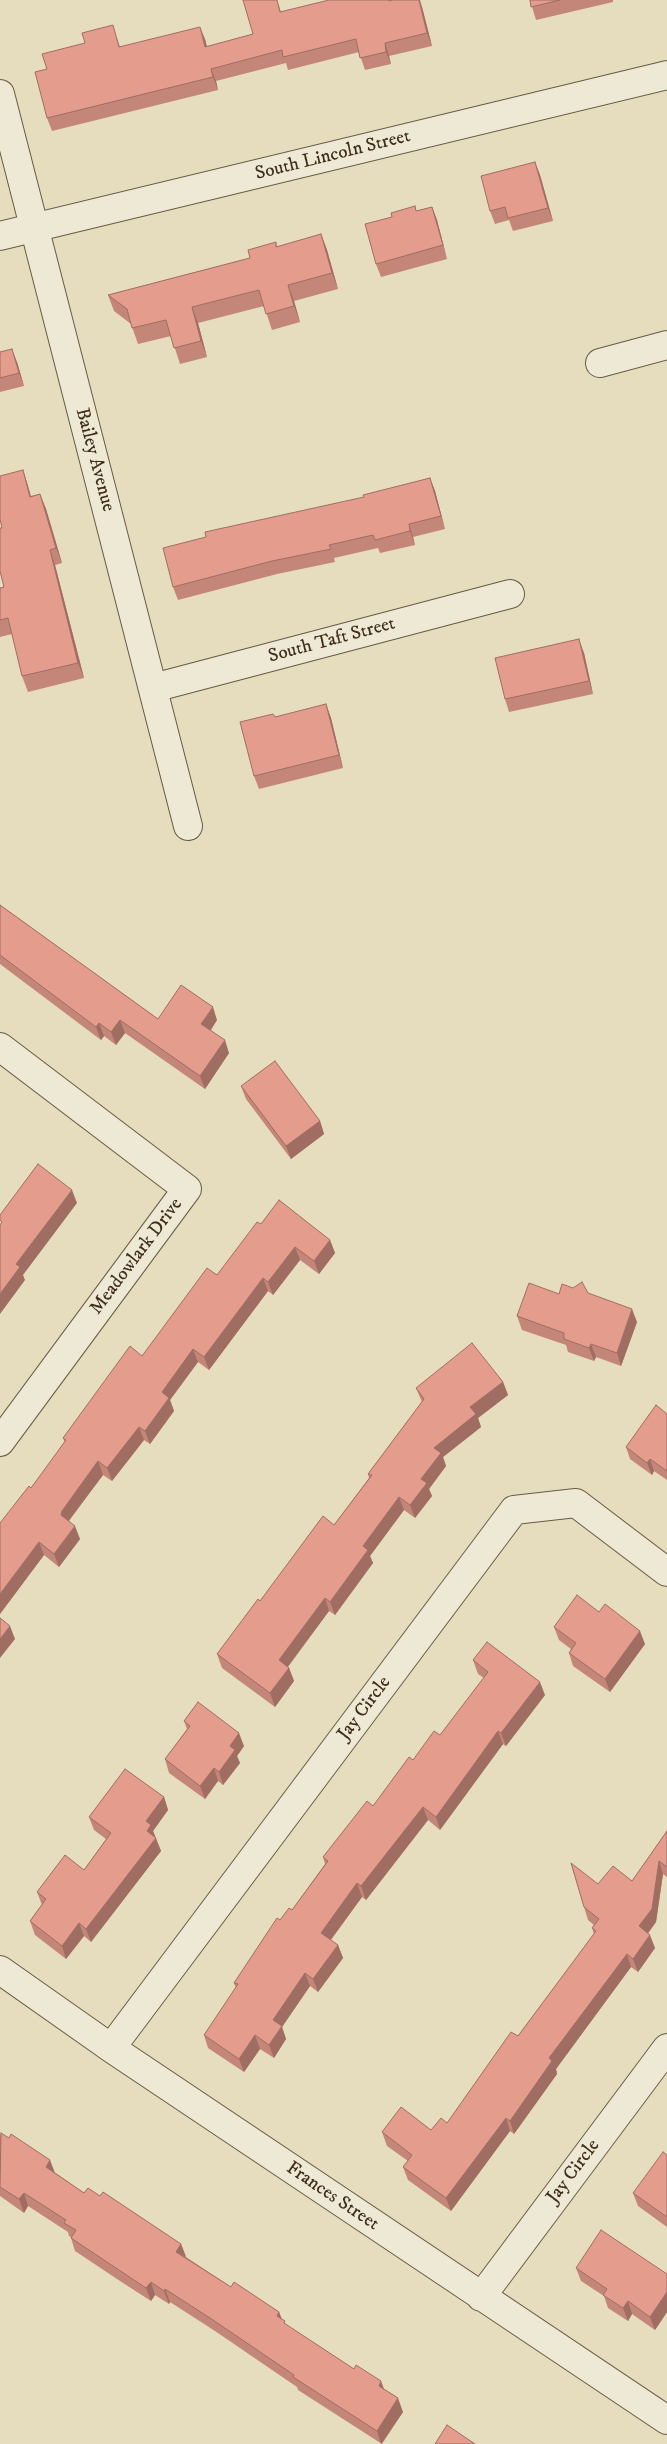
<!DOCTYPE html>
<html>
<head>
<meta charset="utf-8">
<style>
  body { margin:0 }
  canvas { display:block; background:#e5ddbd }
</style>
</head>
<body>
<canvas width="667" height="2444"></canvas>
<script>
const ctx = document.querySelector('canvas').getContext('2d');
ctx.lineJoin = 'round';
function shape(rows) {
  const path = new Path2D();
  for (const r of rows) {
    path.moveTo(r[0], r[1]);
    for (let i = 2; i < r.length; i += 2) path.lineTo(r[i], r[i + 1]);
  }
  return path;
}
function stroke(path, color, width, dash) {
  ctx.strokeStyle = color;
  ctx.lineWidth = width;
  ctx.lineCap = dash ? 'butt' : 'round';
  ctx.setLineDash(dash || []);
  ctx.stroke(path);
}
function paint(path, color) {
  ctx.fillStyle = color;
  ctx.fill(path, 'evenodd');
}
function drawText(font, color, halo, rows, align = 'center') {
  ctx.font = font + ' "IM FELL DW Pica",serif';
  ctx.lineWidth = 4;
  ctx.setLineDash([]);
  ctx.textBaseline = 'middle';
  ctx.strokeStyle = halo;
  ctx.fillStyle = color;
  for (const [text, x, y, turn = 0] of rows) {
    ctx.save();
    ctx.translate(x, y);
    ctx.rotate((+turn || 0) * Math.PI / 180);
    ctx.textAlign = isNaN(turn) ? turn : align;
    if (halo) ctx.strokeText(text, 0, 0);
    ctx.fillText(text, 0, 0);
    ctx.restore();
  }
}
const street = shape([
  [0,94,188,826],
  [0,236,667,75],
  [600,363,667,345],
  [153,688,510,594],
  [0,1047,187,1189,0,1442],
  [0,1970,111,2048,667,2420],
  [111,2048,514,1510,576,1503,667,1572],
  [481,2297,667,2048]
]);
stroke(street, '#685a43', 30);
stroke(street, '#eee9d4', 28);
paint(shape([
  [277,0,281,12,390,0,422,7,432,46,389,56,391,64,365,70,359,52,288,70,286,63,216,81,218,90,52,131,47,118,47,69,85,43,117,38,120,47,205,39,207,47,253,34],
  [530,0,613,0,613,2,536,20],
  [535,162,540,175,553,221,513,231,509,220,495,224,490,211],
  [432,207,437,220,447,259,381,277,376,264,416,211],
  [321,234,327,250,338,289,294,301,300,322,272,330,264,306,198,323,207,357,180,364,171,336,138,344,131,324,114,311,108,295,250,258,276,242,277,247],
  [0,352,17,362,24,386,0,392],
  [23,470,31,496,40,494,46,509,62,563,55,565,84,678,28,692,22,676,12,634,0,637,0,588,4,587,2,528],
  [430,478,435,491,445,529,413,537,415,545,380,553,378,548,334,558,335,562,277,574,178,600,173,587,364,497],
  [584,653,593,694,509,712,505,699],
  [326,704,331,718,343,768,259,789,254,776],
  [0,905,158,1019,217,1020,211,1030,229,1053,205,1089,125,1033,116,1045,104,1036,101,1040,0,964],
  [241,1086,320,1121,324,1134,291,1159,246,1099],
  [261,1224,330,1240,335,1253,319,1274,300,1260,273,1295,268,1291,209,1370,198,1362,170,1400,174,1411,150,1444,144,1440,112,1481,103,1475,69,1521,80,1539,59,1567,44,1555,0,1614,31,1488,65,1443,63,1438,142,1356,217,1275],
  [588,1293,637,1322,621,1366,596,1357,594,1361,568,1352,566,1345,522,1330,517,1316,559,1294],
  [503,1382,508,1395,478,1418,481,1427,443,1457,446,1466,429,1489,432,1496,415,1518,404,1510,370,1556,373,1563,335,1615,329,1611,288,1667,289,1668,294,1681,275,1707,222,1668,217,1654,260,1601,334,1525,369,1478,368,1474,422,1402,416,1388],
  [667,1414,667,1480,654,1471,652,1475,630,1459,626,1447],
  [599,1612,645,1644,610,1692,573,1666,569,1653,571,1649,559,1640,554,1627],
  [473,1660,545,1695,506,1746,503,1744,440,1830,428,1820,366,1900,362,1897,331,1940,338,1945,343,1958,318,1992,310,1986,282,2027,286,2039,274,2058,260,2049,244,2072,208,2048,204,2035,236,1988,234,1983,280,1920,292,1910,325,1864,323,1857,373,1806,413,1760,440,1735,484,1678,478,1674],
  [184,1721,244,1746,237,1756,240,1763,223,1785,218,1781,205,1799,169,1773,165,1759,187,1729],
  [164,1797,168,1810,153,1831,161,1851,91,1942,84,1936,66,1959,35,1935,30,1921,42,1905,37,1892,84,1870,106,1839,94,1830,89,1817],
  [667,1831,667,1877,663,1874,656,1922,648,1933,655,1948,638,1972,631,1967,556,2069,557,2074,514,2134,510,2131,451,2211,408,2180,403,2167,408,2161,387,2146,382,2132,431,2130,447,2123,518,2036,594,1934,592,1928,594,1925,588,1920,584,1907,598,1884,632,1881],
  [0,2134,84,2193,100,2196,181,2244,186,2257,231,2287,279,2312,282,2319,286,2325,384,2389,403,2412,382,2444,298,2390,297,2387,215,2331,170,2302,169,2304,155,2295,151,2301,120,2281,75,2251,71,2238,71,2237,69,2236,68,2232,28,2206,24,2213,0,2196],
  [667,2155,667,2227,638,2206,633,2193],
  [576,2268,667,2274,667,2312,655,2330,632,2314,628,2321,608,2308,604,2296,581,2281]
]), '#c48679');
paint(shape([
  [419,0,420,0,422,7,432,46,427,33],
  [200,27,205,39,210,60,205,47],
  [385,43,389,56,391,64,386,52],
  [211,69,216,81,218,90,213,77],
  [535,162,540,175,553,221,548,208],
  [432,207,437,220,447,259,443,245],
  [321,234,327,250,338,289,332,273],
  [288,285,294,301,300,322,294,306],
  [192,307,198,323,207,357,201,341],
  [12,349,17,362,24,386,19,373],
  [23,470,28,486,35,512,30,497],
  [430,478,435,491,445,529,441,516],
  [40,494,46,509,62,563,56,548],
  [409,524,413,537,415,545,410,531],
  [50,550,55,565,84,678,78,663],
  [579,639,584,653,593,694,589,681],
  [326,704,331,718,343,768,339,755],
  [213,1007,217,1020,206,1037,201,1024],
  [120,1020,125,1033,116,1045,111,1032],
  [99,1023,104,1036,101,1040,96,1027],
  [225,1040,229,1053,205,1089,200,1076],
  [320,1121,324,1134,291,1159,286,1146],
  [72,1190,77,1203,23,1275,25,1280,0,1314,0,1294,16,1264],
  [330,1240,335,1253,319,1274,314,1261],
  [295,1247,300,1260,273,1295,268,1282],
  [263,1278,268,1291,209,1370,204,1357],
  [632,1309,637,1322,621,1366,617,1353],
  [591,1344,596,1357,594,1361,589,1348],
  [193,1349,198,1362,170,1400,174,1411,150,1444,145,1431,162,1392],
  [503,1382,508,1395,478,1418,481,1427,443,1457,446,1466,429,1489,432,1496,415,1518,410,1505,434,1448,470,1407],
  [139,1427,144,1440,112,1481,107,1468],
  [650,1459,654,1471,652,1475,647,1463],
  [98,1461,103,1475,66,1524,61,1515,62,1511],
  [399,1497,404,1510,370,1556,373,1563,335,1615,330,1602,363,1546],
  [75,1526,80,1539,59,1567,54,1554],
  [39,1542,44,1555,0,1614,0,1594],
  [325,1598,329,1611,283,1673,279,1660],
  [10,1626,15,1639,0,1658,0,1639],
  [640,1631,645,1644,610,1692,605,1679],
  [289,1668,294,1681,275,1707,270,1693],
  [540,1682,545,1695,506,1746,501,1733],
  [498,1731,503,1744,440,1830,436,1817],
  [239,1733,244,1746,237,1756,240,1763,223,1785,219,1772,230,1746],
  [214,1768,218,1781,205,1799,200,1786],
  [164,1797,168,1810,153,1831,161,1851,91,1942,86,1929,147,1831,146,1821],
  [423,1807,428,1820,366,1900,361,1886],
  [659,1861,663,1874,656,1922,644,1939,639,1926],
  [357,1883,362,1897,326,1946,321,1933],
  [79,1923,84,1936,66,1959,62,1946],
  [650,1935,655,1948,638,1972,633,1959],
  [338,1945,343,1958,318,1992,313,1979],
  [627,1954,631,1967,556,2069,557,2074,514,2134,510,2121,549,2058],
  [305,1973,310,1986,282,2027,286,2039,274,2058,269,2045,273,2020],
  [255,2035,260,2049,244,2072,239,2059],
  [506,2118,510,2131,451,2211,446,2198],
  [50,2160,55,2173,46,2167],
  [24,2193,28,2206,24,2213,19,2199],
  [181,2244,186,2257,176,2252],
  [151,2282,155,2295,151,2301,146,2288],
  [165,2289,170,2302,169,2304,164,2291],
  [667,2292,667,2312,655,2330,650,2317],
  [628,2301,632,2314,628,2321,623,2308],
  [279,2312,284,2326,277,2316],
  [381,2381,386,2394,379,2386],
  [398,2398,403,2412,381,2444,377,2431]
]), '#a06d63');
const building = shape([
  [243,0,277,0,280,12,329,0,389,0,389,1,393,0,419,0,427,33,385,43,386,52,360,58,356,39,283,57,282,50,211,69,213,77,47,118,35,72,47,69,42,54,85,43,82,33,113,25,119,47,200,27,205,47,253,34,243,0],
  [530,0,560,0,531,7,530,0],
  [535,162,548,208,508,218,505,207,490,211,481,176,535,162],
  [415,206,416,211,432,207,443,245,376,264,365,224,392,217,391,213,415,206],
  [321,234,332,273,288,285,294,306,266,314,259,290,192,307,201,341,174,348,166,320,132,328,127,309,108,295,250,258,248,250,276,242,276,247,321,234],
  [12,349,19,373,0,378,0,352,12,349],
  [23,470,30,497,40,494,56,548,50,550,78,663,22,676,8,618,0,620,0,588,4,587,0,571,0,528,2,528,0,519,0,476,23,470],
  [430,478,441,516,409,524,410,531,375,540,373,535,329,545,331,549,272,561,173,587,163,548,206,537,205,532,364,497,363,495,430,478],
  [579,639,589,681,505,699,495,658,579,639],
  [326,704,339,755,254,776,240,722,273,714,275,717,326,704],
  [0,905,158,1019,181,985,213,1007,201,1024,225,1040,200,1076,120,1020,111,1032,99,1023,96,1027,0,955,0,905],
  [275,1061,320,1121,286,1146,241,1086,275,1061],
  [38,1164,72,1190,16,1264,20,1267,0,1294,0,1225,2,1222,0,1220,0,1215,38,1164],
  [279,1200,330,1240,314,1261,295,1247,268,1282,263,1278,204,1357,193,1349,162,1392,169,1398,145,1431,139,1427,107,1468,98,1461,62,1511,61,1515,75,1526,54,1554,39,1542,0,1594,0,1523,29,1486,31,1488,66,1440,63,1438,130,1346,142,1356,207,1268,217,1275,257,1222,261,1224,279,1200],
  [582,1282,588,1293,632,1309,617,1353,591,1344,589,1348,564,1339,564,1333,517,1316,529,1283,559,1294,562,1284,573,1288,582,1282],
  [472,1343,503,1382,470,1407,476,1414,434,1448,441,1453,421,1479,427,1483,410,1505,399,1497,363,1546,368,1550,330,1602,325,1598,279,1660,289,1668,270,1693,217,1654,258,1599,260,1601,323,1516,334,1525,372,1475,368,1474,424,1399,416,1388,472,1343],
  [656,1405,667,1414,667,1471,650,1459,647,1463,626,1447,656,1405],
  [577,1595,599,1612,605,1604,640,1631,605,1679,569,1653,576,1643,554,1627,577,1595],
  [0,1618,10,1626,0,1639,0,1618],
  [487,1642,540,1682,501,1733,498,1731,436,1817,423,1807,361,1886,357,1883,321,1933,338,1945,313,1979,305,1973,273,2020,282,2026,269,2045,255,2035,239,2059,204,2035,238,1984,234,1983,277,1918,280,1920,289,1908,292,1910,328,1861,323,1857,367,1801,373,1806,409,1757,413,1760,434,1731,440,1735,488,1672,473,1660,487,1642],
  [198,1702,239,1733,230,1746,235,1750,219,1772,214,1768,200,1786,165,1759,190,1726,184,1721,198,1702],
  [125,1769,164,1797,146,1821,151,1825,147,1831,156,1838,86,1929,79,1923,62,1946,30,1921,46,1899,37,1892,65,1855,84,1870,111,1833,89,1817,125,1769],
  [667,1831,667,1867,659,1861,652,1909,639,1926,650,1935,633,1959,627,1954,549,2058,552,2061,510,2121,506,2118,446,2198,403,2167,412,2155,382,2132,401,2107,431,2130,441,2118,447,2123,511,2032,518,2036,596,1931,592,1928,599,1919,584,1907,571,1863,598,1884,613,1866,632,1881,667,1831],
  [1,2133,9,2138,11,2134,50,2160,46,2167,84,2193,88,2188,100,2196,103,2192,181,2244,176,2252,231,2287,234,2282,279,2312,277,2316,285,2321,284,2323,354,2369,356,2365,381,2381,379,2386,398,2398,377,2431,293,2377,294,2375,210,2318,165,2289,164,2291,151,2282,146,2288,71,2238,76,2230,64,2223,66,2220,24,2193,19,2199,0,2187,1,2133],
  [663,2152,667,2155,667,2217,633,2193,663,2152],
  [601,2230,667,2274,667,2292,650,2317,628,2301,623,2308,603,2295,607,2289,576,2268,601,2230],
  [447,2425,475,2444,435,2444,447,2425]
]);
paint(building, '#e49c8d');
stroke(building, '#a06d63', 1);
drawText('19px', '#3f2e1a', '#eee9d4', [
  ["South Lincoln Street",333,156,-14],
  ["Bailey Avenue",94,460,75],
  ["South Taft Street",332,641,-15],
  ["Meadowlark Drive",137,1257,-53],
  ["Jay Circle",365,1709,-53],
  ["Jay Circle",574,2172,-53],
  ["Frances Street",332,2197,34]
]);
</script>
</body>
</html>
